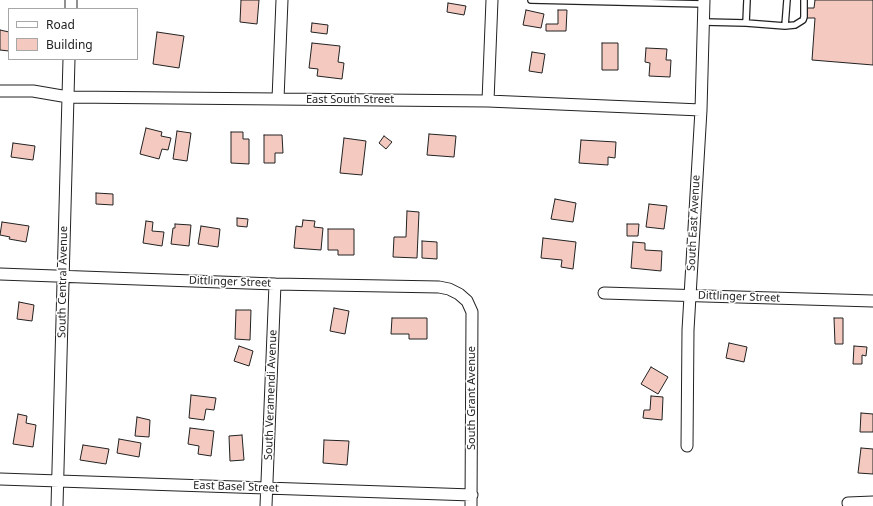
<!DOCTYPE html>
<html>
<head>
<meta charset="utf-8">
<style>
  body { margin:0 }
  #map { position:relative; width:873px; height:506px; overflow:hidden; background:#fff; font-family:"Noto Sans",sans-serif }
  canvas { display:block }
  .legend { position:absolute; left:8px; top:8px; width:130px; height:52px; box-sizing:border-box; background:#fff; border:1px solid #a7a7a7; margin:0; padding:5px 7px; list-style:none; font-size:12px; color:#222 }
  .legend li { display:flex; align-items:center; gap:8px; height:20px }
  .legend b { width:20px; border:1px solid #a7a7a7 }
</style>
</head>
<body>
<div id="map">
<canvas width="873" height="506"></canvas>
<ul class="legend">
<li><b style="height:5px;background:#fff"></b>Road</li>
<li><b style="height:11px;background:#f3c9c0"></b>Building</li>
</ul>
</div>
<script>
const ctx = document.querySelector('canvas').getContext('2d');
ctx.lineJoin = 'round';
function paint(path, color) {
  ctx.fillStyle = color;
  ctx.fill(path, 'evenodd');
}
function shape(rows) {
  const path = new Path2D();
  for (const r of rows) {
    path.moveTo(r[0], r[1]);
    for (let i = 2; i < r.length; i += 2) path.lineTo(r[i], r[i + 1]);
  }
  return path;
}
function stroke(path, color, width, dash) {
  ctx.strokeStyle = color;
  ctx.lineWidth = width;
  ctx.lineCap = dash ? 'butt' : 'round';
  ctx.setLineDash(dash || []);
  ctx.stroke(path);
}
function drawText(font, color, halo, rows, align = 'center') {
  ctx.font = font + ' "Noto Sans",sans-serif';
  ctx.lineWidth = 3;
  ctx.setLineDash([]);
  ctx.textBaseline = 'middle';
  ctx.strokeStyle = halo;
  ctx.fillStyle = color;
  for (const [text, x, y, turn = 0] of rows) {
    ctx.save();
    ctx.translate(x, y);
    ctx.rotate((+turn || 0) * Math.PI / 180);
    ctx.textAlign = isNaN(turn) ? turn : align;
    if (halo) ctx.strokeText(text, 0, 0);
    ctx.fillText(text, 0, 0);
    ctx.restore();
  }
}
const building = shape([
  [241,0,259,0,257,24,240,22,241,0],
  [815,0,873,0,873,65,812,60,815,18,805,18,806,8,814,8,815,0],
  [448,3,466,6,464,15,447,12,448,3],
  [526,10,544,14,541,28,523,25,526,10],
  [558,10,567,10,566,31,546,31,546,24,558,24,558,10],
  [312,23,328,25,327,34,311,32,312,23],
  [0,30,9,32,9,51,0,50,0,30],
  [157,32,184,36,179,68,153,64,157,32],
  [312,43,340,46,338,62,344,63,342,79,317,76,318,69,309,68,312,43],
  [602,43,618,43,618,70,602,70,602,43],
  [646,48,667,49,666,60,671,60,670,77,649,76,650,63,645,62,646,48],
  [532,52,545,54,542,73,529,71,532,52],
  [146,128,162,132,161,136,171,138,168,150,162,149,159,159,140,154,146,128],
  [177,131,191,133,187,161,173,159,177,131],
  [231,132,243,132,243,139,249,139,249,164,231,163,231,132],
  [429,134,456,136,454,157,427,155,429,134],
  [264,135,282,135,283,153,275,153,275,163,264,163,264,135],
  [384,136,392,142,386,149,379,143,384,136],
  [344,138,366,141,362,175,340,173,344,138],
  [581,140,616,142,615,158,608,157,608,165,579,163,581,140],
  [13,143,35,146,33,160,11,157,13,143],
  [96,193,113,194,113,205,96,204,96,193],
  [555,199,576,203,573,222,551,219,555,199],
  [649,204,667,206,664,229,646,227,649,204],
  [407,211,419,212,417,258,393,257,394,237,406,237,407,211],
  [237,218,248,219,247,227,237,226,237,218],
  [303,220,315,221,314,227,323,228,321,250,294,248,296,226,302,227,303,220],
  [146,221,153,222,152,231,164,232,162,246,143,243,146,221],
  [2,222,29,226,26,242,9,239,10,237,0,235,2,222],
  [175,224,191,225,189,246,171,244,173,228,175,228,175,224],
  [627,224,639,224,638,236,627,236,627,224],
  [201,226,220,229,218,247,198,244,201,226],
  [328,229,354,229,354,255,338,255,338,250,328,250,328,229],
  [543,238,576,242,573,269,561,267,562,260,541,258,543,238],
  [422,241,437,242,437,259,422,258,422,241],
  [633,242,645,243,645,250,662,251,661,271,631,268,633,242],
  [19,302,34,305,32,321,17,319,19,302],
  [334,308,349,311,345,334,330,331,334,308],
  [236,310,251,310,250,340,235,339,236,310],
  [392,318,427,318,427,339,409,339,409,334,391,334,392,318],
  [834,318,843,318,843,344,835,344,834,318],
  [729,343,747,347,744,362,726,358,729,343],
  [239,346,253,351,249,366,234,361,239,346],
  [854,346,867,347,866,356,862,355,862,364,853,364,854,346],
  [651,367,668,377,658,394,641,384,651,367],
  [191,395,216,398,214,410,206,409,204,420,189,418,191,395],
  [651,396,663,397,662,420,643,418,644,410,650,410,651,396],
  [861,413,873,414,873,432,860,432,861,413],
  [18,414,27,416,26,423,36,425,33,447,13,444,18,414],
  [137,417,150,420,149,437,135,436,137,417],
  [190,428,214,431,211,456,198,454,199,446,188,444,190,428],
  [242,435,244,460,230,461,229,436,242,435],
  [119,439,141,443,139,457,117,453,119,439],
  [324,440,349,441,347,465,323,463,324,440],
  [83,445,109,449,106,464,80,460,83,445],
  [861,448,873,449,873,474,858,473,861,448]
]);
paint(building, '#f3c9c0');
stroke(building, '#222', 1);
const lane = shape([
  [531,0,704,4],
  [747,0,746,23,785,26,787,0],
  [704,22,746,23],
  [785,26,795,25,803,20,804,17,804,0]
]);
const street = shape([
  [71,9,71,0],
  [0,91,33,91,68,97,488,101,701,110],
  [278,99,282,0],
  [488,101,492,0],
  [0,274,275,284,439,287,449,289,459,294,467,301,472,312,471,506],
  [604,293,873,301],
  [687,446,688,330,701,110,704,0],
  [0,479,472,495],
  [848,503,873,502],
  [57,506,69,59],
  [266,506,275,284]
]);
stroke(lane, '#222', 8);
stroke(street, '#222', 13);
stroke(lane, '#fff', 5.5);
stroke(street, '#fff', 11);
drawText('11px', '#222', '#fff', [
  ["East South Street",350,100],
  ["South East Avenue",694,223,-87],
  ["South Central Avenue",63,282,-89],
  ["Dittlinger Street",230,282,2],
  ["Dittlinger Street",739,297,2],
  ["South Veramendi Avenue",271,395,-88],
  ["South Grant Avenue",472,398,-90],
  ["East Basel Street",236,487,2]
]);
</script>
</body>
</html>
